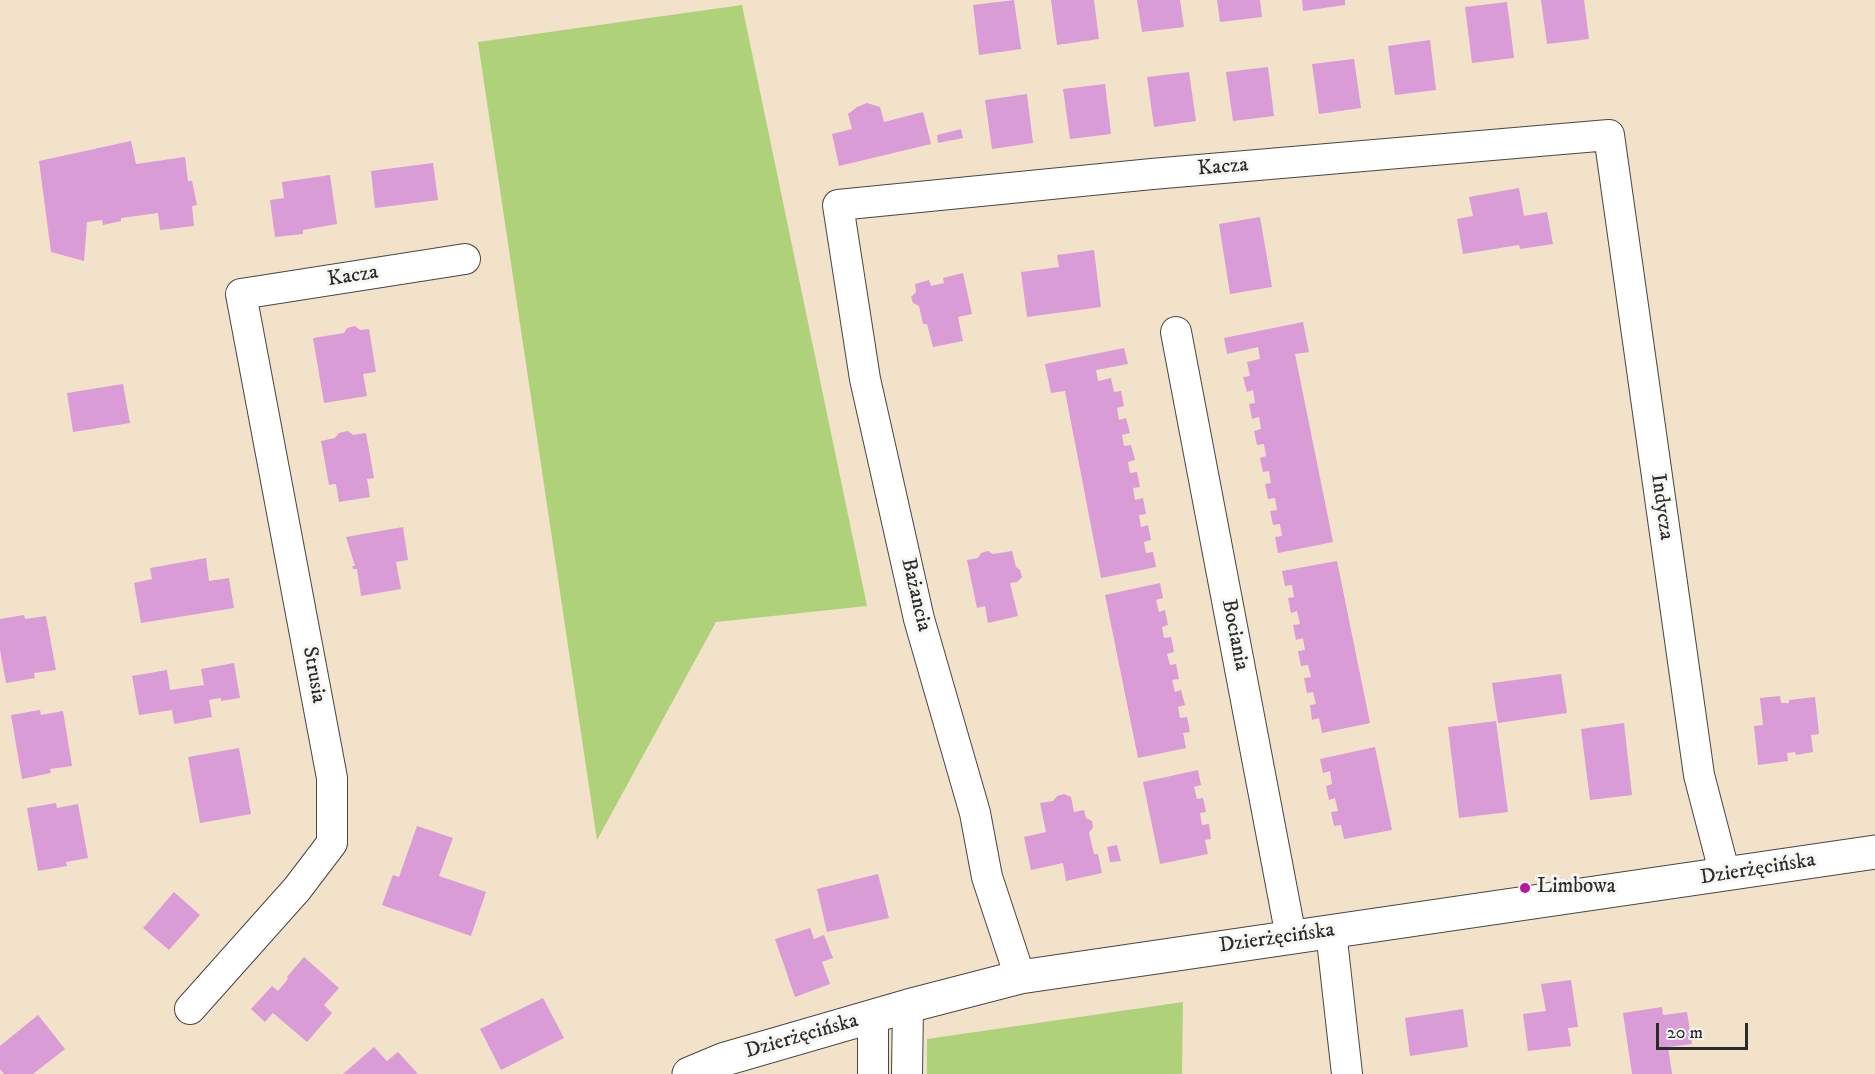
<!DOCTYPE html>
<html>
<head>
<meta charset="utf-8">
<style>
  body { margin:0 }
  #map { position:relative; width:1875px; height:1074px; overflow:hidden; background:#f2e2ca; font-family:"IM FELL DW Pica",serif }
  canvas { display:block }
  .scale { position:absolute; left:1656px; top:1023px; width:92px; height:27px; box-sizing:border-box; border:3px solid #2b2b2b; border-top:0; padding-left:8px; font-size:18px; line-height:21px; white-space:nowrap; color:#2b2b2b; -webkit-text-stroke:4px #f6f6f2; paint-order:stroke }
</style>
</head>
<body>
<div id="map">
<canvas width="1875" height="1074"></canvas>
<div class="scale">20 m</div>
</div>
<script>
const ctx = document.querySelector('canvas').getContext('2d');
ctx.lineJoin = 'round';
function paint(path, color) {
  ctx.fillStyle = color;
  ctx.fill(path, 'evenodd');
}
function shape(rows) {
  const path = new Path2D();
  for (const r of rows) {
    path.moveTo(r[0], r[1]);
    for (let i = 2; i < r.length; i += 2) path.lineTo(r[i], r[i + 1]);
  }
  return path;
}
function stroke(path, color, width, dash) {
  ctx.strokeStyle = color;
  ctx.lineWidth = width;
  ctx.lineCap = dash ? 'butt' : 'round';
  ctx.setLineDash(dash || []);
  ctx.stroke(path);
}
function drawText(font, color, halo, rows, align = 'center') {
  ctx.font = font + ' "IM FELL DW Pica",serif';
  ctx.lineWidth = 6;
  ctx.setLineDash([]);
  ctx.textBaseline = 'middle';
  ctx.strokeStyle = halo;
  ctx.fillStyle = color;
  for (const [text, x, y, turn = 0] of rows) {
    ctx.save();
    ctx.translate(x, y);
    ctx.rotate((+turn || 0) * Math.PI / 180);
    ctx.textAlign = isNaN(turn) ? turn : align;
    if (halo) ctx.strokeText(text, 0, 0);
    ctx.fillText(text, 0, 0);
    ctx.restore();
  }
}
paint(shape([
  [742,5,867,606,716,622,597,840,478,42],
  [1183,1002,1182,1074,927,1074,927,1039]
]), '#afd179');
paint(shape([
  [1014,0,1021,49,979,55,973,5],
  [1051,0,1094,0,1099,39,1057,45],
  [1137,0,1180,0,1184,27,1142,32],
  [1217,0,1260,0,1262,17,1220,22],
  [1302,0,1345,0,1345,5,1303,11],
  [1541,0,1584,0,1589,39,1547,44],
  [1507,2,1514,58,1472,63,1465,7],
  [1430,40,1436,90,1395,95,1388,46],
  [1354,59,1361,108,1319,114,1312,64],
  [1268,67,1274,116,1233,121,1226,72],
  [1189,72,1196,121,1154,127,1147,77],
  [1105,84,1111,134,1070,139,1063,89],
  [1027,94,1033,143,992,149,985,100],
  [867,103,880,107,884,122,923,112,931,144,839,166,832,134,852,129,848,114,857,107],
  [961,129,963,138,938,143,937,135],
  [131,141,136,164,185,157,188,181,192,181,197,205,192,206,194,226,160,230,158,213,121,218,121,221,103,225,102,220,87,222,84,261,51,252,39,161],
  [433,163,438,200,375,208,371,171],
  [330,175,337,224,303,230,303,234,275,237,270,200,284,198,282,182],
  [1519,188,1524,216,1547,212,1553,244,1520,249,1519,245,1463,254,1457,219,1473,216,1469,197],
  [1260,217,1272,287,1230,294,1219,224],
  [1094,250,1101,307,1027,317,1021,272,1059,267,1057,255],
  [963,273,972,314,958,317,963,341,933,347,927,324,923,324,919,306,913,303,911,297,916,292,915,284,929,280,931,286,944,283,943,278],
  [1303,322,1309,352,1295,354,1333,542,1278,553,1275,537,1282,536,1280,524,1273,525,1270,511,1277,510,1275,498,1268,499,1265,484,1271,483,1269,471,1263,472,1260,458,1266,456,1264,444,1257,445,1254,431,1261,429,1259,417,1252,419,1249,404,1255,403,1253,390,1247,392,1243,377,1250,376,1247,362,1260,359,1258,347,1227,354,1224,338],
  [355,326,360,330,369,329,376,372,363,374,367,396,324,403,313,338,344,333,347,328],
  [1124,348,1128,364,1096,370,1098,381,1111,378,1114,392,1121,391,1124,406,1117,408,1119,420,1126,418,1130,433,1122,435,1124,446,1131,445,1135,460,1128,462,1130,473,1137,472,1140,487,1133,488,1135,500,1143,498,1146,514,1139,515,1141,527,1148,525,1151,540,1144,542,1146,553,1153,552,1156,567,1101,578,1065,391,1051,393,1045,364],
  [123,384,130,423,73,432,67,393],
  [348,431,353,435,366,433,374,478,367,479,370,497,339,502,336,484,329,485,321,441,335,438,339,433],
  [403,527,408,560,396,562,401,589,361,596,357,569,353,569,352,566,355,566,346,537],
  [988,551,993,554,1012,551,1016,567,1020,570,1022,577,1017,582,1010,583,1018,616,988,623,985,606,977,608,967,560,978,558,981,553],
  [206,558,209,581,229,578,234,608,141,623,134,583,152,579,150,568],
  [1337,561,1370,723,1322,733,1319,718,1312,720,1310,705,1316,704,1313,692,1307,693,1304,678,1311,677,1308,665,1301,666,1298,651,1305,650,1303,638,1296,640,1293,625,1300,624,1297,611,1291,613,1288,598,1294,597,1292,585,1285,586,1282,571],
  [1160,583,1163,598,1156,600,1159,612,1165,610,1168,625,1162,627,1164,638,1171,637,1174,652,1167,654,1170,665,1176,664,1179,679,1172,680,1175,692,1181,690,1185,705,1178,707,1180,718,1187,717,1190,732,1183,733,1186,748,1138,758,1105,595],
  [24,615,25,619,46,616,56,670,34,673,35,678,6,683,0,650,0,619],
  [234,663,240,698,221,701,221,698,209,700,212,717,174,724,172,710,139,715,132,676,167,670,170,690,204,685,201,669],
  [1561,674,1567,713,1498,723,1492,683],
  [1780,696,1781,703,1789,703,1789,700,1815,697,1819,734,1811,735,1813,752,1796,755,1795,752,1787,753,1788,761,1758,765,1754,726,1763,725,1760,698],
  [40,710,41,715,63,711,72,766,50,769,51,773,22,779,11,715],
  [1496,721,1508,812,1459,818,1448,727],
  [1624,723,1632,795,1590,800,1581,729],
  [1375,747,1392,830,1344,839,1341,825,1334,826,1331,812,1338,811,1335,798,1329,800,1326,786,1332,784,1330,771,1323,773,1320,759],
  [239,748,251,814,200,823,188,757],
  [1198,770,1201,785,1194,787,1197,799,1203,798,1206,812,1200,813,1202,825,1209,824,1211,839,1205,840,1208,854,1160,864,1143,782],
  [1064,794,1071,797,1074,812,1084,810,1086,818,1092,821,1093,827,1089,833,1094,854,1098,854,1102,873,1066,881,1063,863,1031,870,1024,837,1046,832,1040,803,1053,801,1057,796],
  [56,803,57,808,78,804,88,858,66,862,67,866,38,871,27,808],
  [417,826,453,838,439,876,486,892,471,936,382,905,393,875,399,877],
  [1117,845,1121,861,1110,862,1107,847],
  [878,874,889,918,827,932,817,889],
  [174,892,200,915,169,950,143,928],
  [810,928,814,939,824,935,833,958,822,962,830,984,795,997,775,939],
  [304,957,339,988,324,1005,332,1013,307,1042,273,1013,265,1022,251,1009,272,986,278,991,288,979,287,977],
  [1571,980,1578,1027,1568,1028,1571,1046,1528,1051,1523,1014,1546,1011,1541,984],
  [543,998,564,1038,501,1070,480,1029],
  [1662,1007,1663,1015,1687,1012,1692,1044,1668,1047,1672,1074,1632,1074,1623,1013],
  [1463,1009,1468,1047,1410,1056,1405,1018],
  [38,1015,65,1049,33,1074,4,1074,0,1069,0,1046],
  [374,1047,387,1061,398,1052,418,1074,343,1074]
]), '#d99cd7');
const minor = shape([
  [1176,332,1291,937],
  [1331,931,1347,1074],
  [1020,977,987,877,975,813,919,619,865,379,838,205,1152,174,1609,135,1699,775,1725,875],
  [190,1009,297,889,332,843,332,778,241,294,465,259],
  [873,1074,873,1016],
  [907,1074,908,1006]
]);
const tertiary = shape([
  [689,1074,725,1059,908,1006,1020,977,1875,852]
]);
stroke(minor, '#494643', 32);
stroke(tertiary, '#494643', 35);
stroke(minor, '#fff', 30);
stroke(tertiary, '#fff', 33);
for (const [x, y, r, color] of [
  [1525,888,6,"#b5179e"]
]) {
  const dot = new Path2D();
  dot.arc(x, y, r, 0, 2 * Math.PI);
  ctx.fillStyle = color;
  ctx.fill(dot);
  stroke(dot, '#f6f6f2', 2);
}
drawText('21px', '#2b2b2b', '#f6f6f2', [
  ["Kacza",1223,168,-5],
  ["Kacza",353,277,-9],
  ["Indycza",1661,507,82],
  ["Bażancia",915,595,77],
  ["Bociania",1234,635,79],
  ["Strusia",313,675,80],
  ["Dzierżęcińska",1758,870,-9],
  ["Dzierżęcińska",1277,939,-8],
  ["Dzierżęcińska",802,1037,-16]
]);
drawText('21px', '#2b2b2b', '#f6f6f2', [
  ["Limbowa",1537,888]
], 'left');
</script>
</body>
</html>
